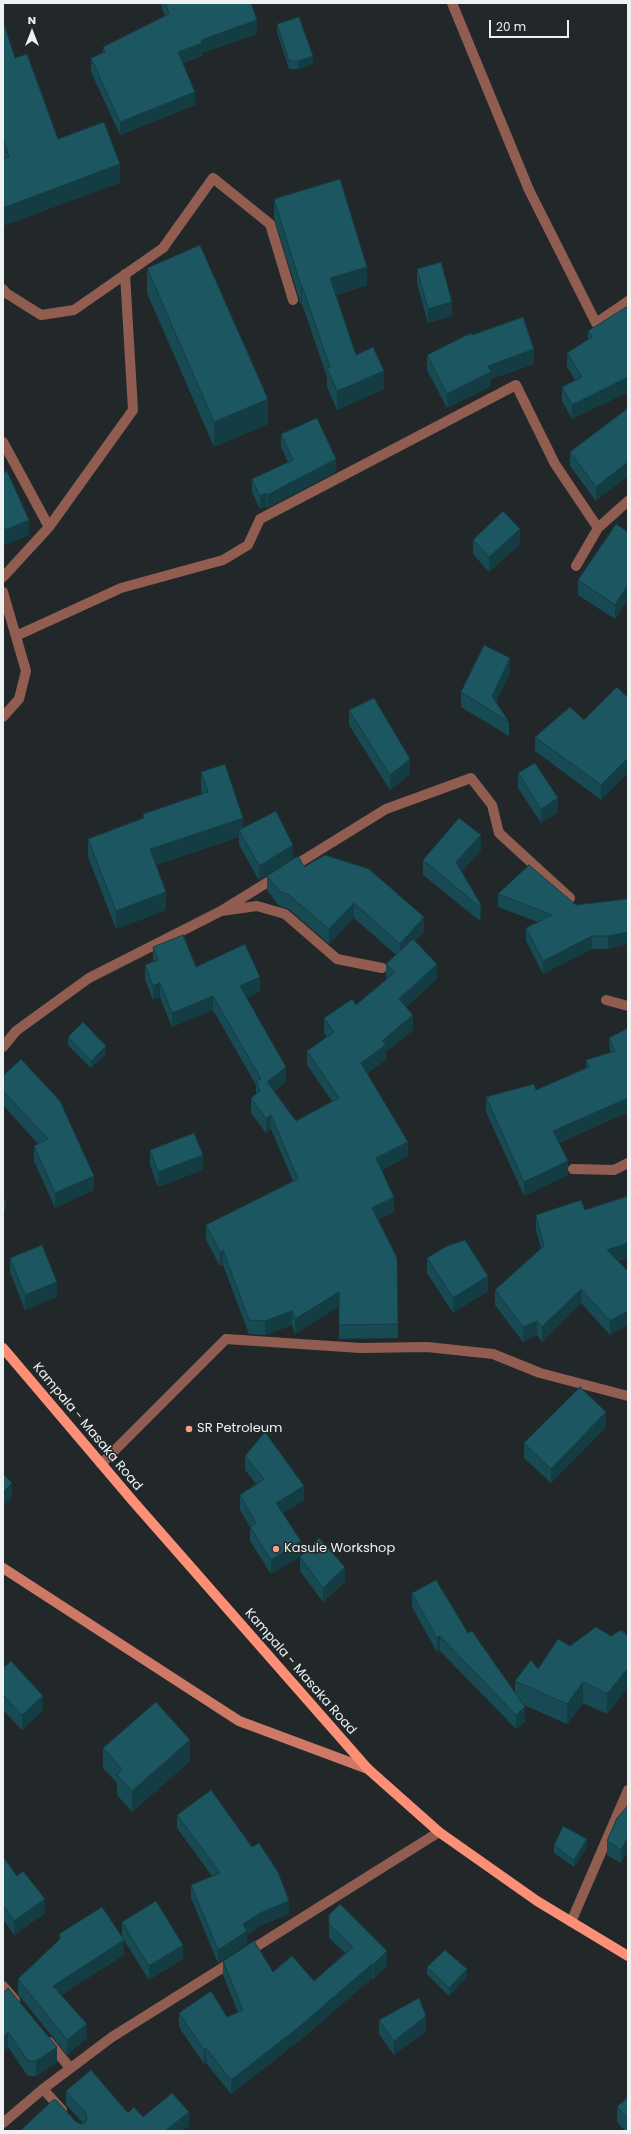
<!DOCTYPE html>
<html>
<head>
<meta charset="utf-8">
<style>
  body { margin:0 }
  #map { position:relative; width:631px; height:2134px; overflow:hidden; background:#22282a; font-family:Poppins,sans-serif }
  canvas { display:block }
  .frame { position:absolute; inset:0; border:4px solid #edf1f2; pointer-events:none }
  .north { position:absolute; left:12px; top:12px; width:40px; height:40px; -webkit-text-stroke:3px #22282a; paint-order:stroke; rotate:0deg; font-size:11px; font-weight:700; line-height:16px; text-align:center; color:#edf1f2 }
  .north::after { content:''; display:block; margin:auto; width:14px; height:18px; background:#edf1f2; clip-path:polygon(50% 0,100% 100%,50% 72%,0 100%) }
  .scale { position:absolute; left:489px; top:20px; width:80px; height:18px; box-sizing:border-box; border:2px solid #edf1f2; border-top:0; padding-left:5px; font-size:12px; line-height:14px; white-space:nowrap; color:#edf1f2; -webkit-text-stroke:3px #22282a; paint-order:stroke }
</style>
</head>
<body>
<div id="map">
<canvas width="631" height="2134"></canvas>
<div class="frame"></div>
<div class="north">N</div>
<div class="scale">20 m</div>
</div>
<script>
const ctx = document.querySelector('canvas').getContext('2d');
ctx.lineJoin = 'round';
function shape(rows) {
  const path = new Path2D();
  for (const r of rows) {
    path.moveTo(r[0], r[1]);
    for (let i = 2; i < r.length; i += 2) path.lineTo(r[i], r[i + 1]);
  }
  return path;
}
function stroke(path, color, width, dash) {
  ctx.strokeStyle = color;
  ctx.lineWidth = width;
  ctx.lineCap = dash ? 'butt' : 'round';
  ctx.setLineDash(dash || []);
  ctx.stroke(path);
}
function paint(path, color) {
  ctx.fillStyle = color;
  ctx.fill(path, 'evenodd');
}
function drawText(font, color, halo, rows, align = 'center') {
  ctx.font = font + ' Poppins,sans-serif';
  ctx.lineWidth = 3;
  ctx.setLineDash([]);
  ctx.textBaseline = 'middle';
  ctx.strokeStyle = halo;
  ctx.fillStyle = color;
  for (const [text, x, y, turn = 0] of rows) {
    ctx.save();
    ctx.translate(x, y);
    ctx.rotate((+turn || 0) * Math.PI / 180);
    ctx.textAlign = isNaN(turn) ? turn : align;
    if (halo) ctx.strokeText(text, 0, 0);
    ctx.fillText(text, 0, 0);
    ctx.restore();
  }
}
stroke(shape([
  [452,3,529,190,596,323,628,301],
  [3,289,6,293,41,315,74,310,163,248,213,178,270,224,293,300],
  [3,442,49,527,3,577],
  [49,527,133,410,125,274],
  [576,566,598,528,628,501],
  [3,592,26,671,19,699,3,717],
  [16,636,121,588,223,560,248,545,260,519,516,385,555,464,598,528],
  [221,911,386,809,471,778,492,805,499,833,570,898],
  [606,1000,628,1006],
  [3,1047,16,1031,89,978,221,911,257,906,285,914,337,959,382,968],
  [573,1169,614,1170,628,1163],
  [101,1464,226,1339,360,1348,427,1347,493,1354,540,1373,628,1396],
  [571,1922,628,1790],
  [3,1986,15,2000],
  [49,2042,70,2068],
  [43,2089,62,2110],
  [3,2123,43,2089,112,2037,439,1832]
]), '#915d50', 10);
stroke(shape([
  [3,1568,239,1721,368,1769]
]), '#cd7965', 10);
stroke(shape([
  [3,1348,132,1500,368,1769,439,1832,537,1901,628,1956]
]), '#fc8f75', 10);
paint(shape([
  [160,3,251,3,257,34,202,53,202,56,183,63,195,105,120,135,91,72,91,58,103,53,103,47,165,16],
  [3,21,15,58,58,139,120,183,3,159],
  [277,24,313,64,298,69,289,69,277,32],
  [274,199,367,285,336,295,356,355,384,389,337,410,327,387,327,377,302,304,301,305,274,218],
  [147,268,268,424,214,447,147,293],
  [417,269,452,316,428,323,417,283],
  [628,306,628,392,572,419,562,401,562,387,575,380,567,367,567,353,588,340,588,331],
  [472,335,534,364,491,379,491,386,447,408,427,370,427,355],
  [628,408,596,501,570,466,570,452],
  [281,434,336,472,267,508,266,506,260,509,252,492,252,479,288,462,281,447],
  [3,473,29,535,5,545,3,539],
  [628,532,628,599,615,619,578,595,578,580],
  [473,540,520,544,489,572,473,554],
  [510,673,496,702,509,722,509,736,461,707,461,692],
  [617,687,601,800,535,751,535,737,584,720],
  [349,710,410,774,390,790,349,725],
  [201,772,243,828,293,859,259,880,239,845,239,837,156,865,166,910,116,929,88,857,88,839,143,818,143,814,202,794,201,790],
  [518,773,558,812,541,823,518,788],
  [481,850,462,871,481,905,481,920,480,921,423,875,423,860],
  [304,867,424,932,415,941,437,979,406,1007,413,1030,386,1052,386,1060,367,1073,408,1156,382,1170,394,1212,378,1219,397,1258,398,1338,339,1339,339,1306,295,1334,292,1325,265,1335,249,1334,223,1265,220,1266,206,1240,206,1225,293,1181,271,1129,266,1133,251,1113,251,1098,256,1094,256,1085,213,1010,172,1027,160,997,153,1000,145,979,145,965,153,962,153,947,196,967,260,991,246,998,286,1082,274,1091,296,1121,332,1101,307,1065,307,1051,327,1037,324,1033,324,1018,356,1005,387,979,386,978,386,964,396,955,354,918,329,944,289,909,279,906,267,890,267,876],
  [498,894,576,905,628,900,628,944,608,949,592,949,543,974,526,941,526,928,538,922,498,907],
  [628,1028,628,1112,559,1143,568,1175,524,1196,486,1112,486,1097,536,1090,586,1068,586,1060,610,1053,609,1038],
  [68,1037,106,1054,91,1068,68,1045],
  [3,1076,94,1190,55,1208,34,1161,34,1146,38,1144,3,1105],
  [150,1150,203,1170,158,1187,150,1165],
  [585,1210,628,1258,618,1261,610,1335,581,1303,542,1342,537,1335,523,1342,495,1305,495,1290,541,1248,536,1230,536,1215],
  [10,1258,57,1297,25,1310,10,1272],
  [427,1258,488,1291,453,1313,427,1273],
  [606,1427,551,1483,524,1458,524,1443],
  [245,1456,304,1500,283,1513,301,1556,345,1582,323,1602,300,1571,300,1556,271,1574,250,1541,250,1527,240,1510,240,1495,256,1484,245,1470],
  [412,1593,468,1633,515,1694,515,1681,538,1669,570,1646,611,1636,607,1714,583,1703,567,1724,522,1704,525,1722,516,1729,440,1651,437,1652,412,1607],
  [3,1668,43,1710,22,1730,3,1710],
  [103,1748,190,1761,132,1812,117,1795,117,1783,103,1768],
  [628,1806,621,1863,607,1855,607,1841],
  [177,1815,289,1914,262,1925,247,1935,247,1944,218,1963,191,1898,191,1885,212,1876,177,1828],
  [554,1845,587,1847,574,1867,554,1853],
  [3,1858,45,1913,14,1935,3,1919],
  [329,1915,387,1965,373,1980,372,1978,299,2041,231,2094,206,2063,204,2064,179,2027,179,2013,227,2017,238,2012,223,1975,223,1961,314,1981,345,1953,329,1938],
  [122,1922,183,1959,149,1980,122,1937],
  [59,1934,124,1955,61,1995,87,2038,67,2055,18,1994,18,1979,59,1940],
  [427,1967,467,1977,449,1996,427,1974],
  [3,1993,57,2062,36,2076,28,2076,8,2047,4,2051,3,2050],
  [379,2020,426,2031,394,2055,379,2034],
  [66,2091,128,2113,143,2117,189,2126,182,2131,20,2131,76,2122,82,2124,83,2123,66,2105],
  [628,2097,628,2131,625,2131,617,2122,617,2107]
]), '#184a53');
paint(shape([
  [257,20,257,34,202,53,202,56,178,65,178,52,201,40],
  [313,56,313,64,298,69,298,61],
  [195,92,195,105,120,135,120,122],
  [120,164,120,183,3,226,3,208],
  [367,267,367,285,330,296,330,278],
  [301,286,302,286,302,304,301,305],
  [452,302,452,316,428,323,428,309],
  [534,349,534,364,491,379,491,386,447,408,447,394,488,366],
  [384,371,384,389,337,410,337,391],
  [628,377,628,392,572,419,572,405],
  [268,399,268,424,214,447,214,422],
  [336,459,336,472,267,508,267,495],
  [628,462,628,476,596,501,596,487],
  [266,493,266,506,260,509,260,496],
  [29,520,29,535,5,545,5,530],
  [520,529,520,544,489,572,489,557],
  [628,585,628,599,615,619,615,605],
  [510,658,510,673,492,711,492,696],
  [628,758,628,773,601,800,601,785],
  [410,759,410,774,390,790,390,775],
  [558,798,558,812,541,823,541,809],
  [243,818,243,836,239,830,239,837,150,867,150,849],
  [481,835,481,850,456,877,456,862],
  [293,845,293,859,259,880,259,866],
  [166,892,166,910,116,929,116,911],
  [354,903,354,918,329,944,329,929],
  [481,905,481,920,480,921,480,907],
  [424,917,424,932,400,958,400,944],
  [628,932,628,944,608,949,608,936],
  [592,936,592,949,543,974,543,961],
  [437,964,437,979,399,1013,399,999],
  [260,977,260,991,240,1001,240,986],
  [160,983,160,997,153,1000,153,986],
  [213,996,213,1010,172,1027,172,1013],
  [413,1015,413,1030,386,1052,386,1060,361,1078,361,1063,382,1041],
  [106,1046,106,1054,91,1068,91,1061],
  [286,1067,286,1082,267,1097,267,1082],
  [628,1098,628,1112,553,1145,553,1131],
  [271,1115,271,1129,266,1133,266,1119],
  [408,1142,408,1156,376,1172,376,1158],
  [203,1155,203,1170,158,1187,158,1172],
  [568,1161,568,1175,524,1196,524,1182],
  [94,1176,94,1190,55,1208,55,1193],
  [394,1197,394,1212,372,1222,372,1208],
  [6,1203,6,1210,3,1212,3,1204],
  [628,1243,628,1258,607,1265,607,1250],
  [223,1250,223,1265,220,1266,220,1252],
  [488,1276,488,1291,453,1313,453,1298],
  [57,1282,57,1297,25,1310,25,1295],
  [581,1289,581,1303,542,1342,542,1327],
  [339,1292,339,1306,295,1334,295,1319],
  [292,1311,292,1325,265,1335,265,1321],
  [628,1311,628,1325,610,1335,610,1321],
  [537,1321,537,1335,523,1342,523,1327],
  [606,1412,606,1427,551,1483,551,1469],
  [12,1483,12,1497,3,1506,3,1492],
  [304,1486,304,1500,276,1517,276,1503],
  [301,1541,301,1556,271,1574,271,1560],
  [345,1567,345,1582,323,1602,323,1588],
  [440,1636,440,1651,437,1652,437,1638],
  [628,1668,628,1688,607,1714,607,1694],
  [583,1682,583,1703,567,1724,567,1704],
  [43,1696,43,1710,22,1730,22,1715],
  [525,1707,525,1722,516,1729,516,1715],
  [190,1740,190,1761,132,1812,132,1791],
  [628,1837,628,1851,621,1863,621,1850],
  [587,1839,587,1847,574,1867,574,1860],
  [45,1899,45,1913,14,1935,14,1921],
  [289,1901,289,1914,262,1925,247,1935,247,1944,218,1963,218,1950,243,1924,262,1912],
  [124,1940,124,1955,53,2000,53,1986],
  [183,1945,183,1959,149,1980,149,1966],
  [387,1951,387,1965,373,1980,373,1965],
  [372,1964,372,1978,299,2041,231,2094,231,2080],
  [467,1969,467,1977,449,1996,449,1988],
  [426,2016,426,2031,394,2055,394,2041],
  [87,2024,87,2038,67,2055,67,2040],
  [8,2032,8,2047,4,2051,4,2036],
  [57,2047,57,2062,36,2076,36,2061],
  [206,2048,206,2063,204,2064,204,2050],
  [189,2112,189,2126,182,2131,165,2131]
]), '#143c43');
const building = shape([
  [165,3,251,3,257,20,201,40,202,43,178,52,195,92,120,122,91,58,105,52,103,47,169,14,165,3],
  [299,17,313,56,298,61,289,61,277,24,299,17],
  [3,21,15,58,27,54,58,139,104,122,120,164,3,208,3,159,9,157,3,139,3,21],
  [340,179,367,267,330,278,356,355,373,347,384,371,337,391,327,368,330,367,302,286,301,286,274,199,340,179],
  [200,245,268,399,214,422,147,268,200,245],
  [441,262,452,302,428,309,417,269,441,262],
  [628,306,628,377,572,405,562,387,582,377,567,353,592,337,588,331,628,306],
  [523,317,534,349,488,366,491,372,447,394,427,355,471,333,472,335,523,317],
  [628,408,628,462,596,487,570,452,628,408],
  [317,418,336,459,267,495,266,493,260,496,252,479,293,460,281,434,317,418],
  [7,471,29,520,5,530,3,525,3,473,7,471],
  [503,511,520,529,489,557,473,540,503,511],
  [616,524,628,532,628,585,615,605,578,580,616,524],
  [484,645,510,658,492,696,509,722,461,692,484,645],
  [617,687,628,698,628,758,601,785,535,737,570,707,584,720,617,687],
  [374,698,410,759,390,775,349,710,374,698],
  [535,763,558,798,541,809,518,773,535,763],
  [225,764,243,818,150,849,166,892,116,911,88,839,144,818,143,814,208,792,201,772,225,764],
  [276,811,293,845,259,866,239,830,276,811],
  [459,818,481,835,456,862,481,905,480,907,423,860,459,818],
  [325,855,369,869,424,917,400,944,354,903,329,929,289,895,279,891,267,876,298,856,304,867,325,855],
  [529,865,576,905,627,899,628,900,628,932,608,936,592,936,543,961,526,928,552,915,498,894,529,865],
  [183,935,196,967,245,944,260,977,240,986,286,1067,267,1082,296,1121,339,1098,307,1051,334,1032,324,1018,352,999,356,1005,395,972,386,964,413,939,437,964,399,999,413,1015,382,1041,386,1045,361,1063,408,1142,376,1158,394,1197,372,1208,397,1258,398,1324,339,1325,339,1292,295,1319,292,1311,265,1321,249,1320,223,1250,220,1252,206,1225,298,1179,271,1115,266,1119,251,1098,260,1091,256,1081,261,1079,213,996,172,1013,160,983,153,986,145,965,158,960,153,947,183,935],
  [83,1022,106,1046,91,1061,68,1037,83,1022],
  [628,1028,628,1098,553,1131,568,1161,524,1182,486,1097,534,1084,536,1090,589,1067,586,1060,615,1051,609,1038,628,1028],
  [21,1059,60,1101,94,1176,55,1193,34,1146,48,1139,3,1091,3,1076,21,1059],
  [194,1133,203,1155,158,1172,150,1150,194,1133],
  [628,1196,628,1243,607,1250,628,1271,628,1311,610,1321,581,1289,542,1327,537,1321,523,1327,495,1290,544,1246,536,1215,581,1200,585,1210,628,1196],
  [3,1197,6,1203,3,1204,3,1197],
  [465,1240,488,1276,453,1298,427,1258,447,1246,465,1240],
  [42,1245,57,1282,25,1295,10,1258,42,1245],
  [580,1387,606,1412,551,1469,524,1443,580,1387],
  [265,1432,304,1486,276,1503,301,1541,271,1560,250,1527,256,1523,240,1495,264,1479,245,1456,265,1432],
  [3,1474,12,1483,3,1492,3,1474],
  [319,1538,345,1567,323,1588,300,1557,319,1538],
  [436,1580,468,1633,472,1631,525,1707,516,1715,440,1636,437,1638,412,1593,436,1580],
  [596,1627,611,1636,621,1630,628,1636,628,1668,607,1694,583,1682,567,1704,515,1681,531,1660,538,1669,558,1639,570,1646,596,1627],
  [11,1661,43,1696,22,1715,3,1695,3,1668,11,1661],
  [156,1702,190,1740,132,1791,117,1775,122,1769,103,1748,156,1702],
  [211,1790,252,1847,259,1843,278,1872,289,1901,262,1912,243,1924,247,1931,218,1950,191,1885,220,1873,177,1815,211,1790],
  [628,1806,628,1837,621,1850,607,1841,617,1818,628,1806],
  [563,1826,587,1839,574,1860,554,1845,563,1826],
  [3,1858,4,1858,17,1876,23,1871,45,1899,14,1921,3,1905,3,1858],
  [156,1901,183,1945,149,1966,122,1922,156,1901],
  [340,1904,387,1951,373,1965,372,1964,299,2027,231,2080,206,2048,204,2050,179,2013,211,1991,227,2017,243,2010,223,1961,254,1941,273,1972,292,1956,314,1981,353,1947,329,1924,329,1915,340,1904],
  [102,1907,124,1940,53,1986,87,2024,67,2040,18,1979,61,1938,59,1934,102,1907],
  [445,1950,467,1969,449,1988,427,1967,445,1950],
  [8,1988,57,2047,36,2061,28,2061,8,2032,4,2036,3,2036,3,1993,8,1988],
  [419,1998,426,2016,394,2041,379,2020,419,1998],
  [91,2070,128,2113,134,2107,143,2117,172,2093,189,2112,165,2131,20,2131,53,2100,56,2100,76,2122,82,2124,86,2122,87,2119,86,2113,66,2091,91,2070],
  [628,2097,628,2119,617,2107,628,2097]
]);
paint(building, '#1c5660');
stroke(building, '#143c43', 1);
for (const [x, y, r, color] of [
  [189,1429,4,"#f49e89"],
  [276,1549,4,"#f49e89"]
]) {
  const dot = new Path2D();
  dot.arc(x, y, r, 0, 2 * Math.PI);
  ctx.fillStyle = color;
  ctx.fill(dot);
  stroke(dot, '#22282a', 1.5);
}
drawText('13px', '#edf1f2', '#22282a', [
  ["Kampala - Masaka Road",87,1427,50],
  ["Kampala - Masaka Road",300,1672,49]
]);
drawText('13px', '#edf1f2', '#22282a', [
  ["SR Petroleum",197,1429],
  ["Kasule Workshop",284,1549]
], 'left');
</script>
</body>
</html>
